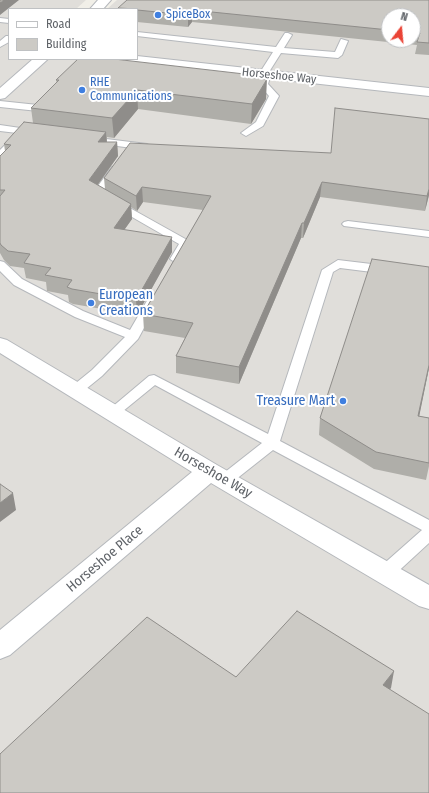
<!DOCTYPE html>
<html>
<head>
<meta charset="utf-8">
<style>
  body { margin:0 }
  #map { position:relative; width:429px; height:793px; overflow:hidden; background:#f1efe8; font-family:"Fira Sans Condensed",sans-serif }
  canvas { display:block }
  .legend { position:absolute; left:8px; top:8px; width:130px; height:52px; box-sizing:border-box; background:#fff; border:1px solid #bfc1c3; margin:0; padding:5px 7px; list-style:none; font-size:12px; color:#5f6368 }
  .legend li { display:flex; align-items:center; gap:8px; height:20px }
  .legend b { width:20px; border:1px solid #bfc1c3 }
  .north { position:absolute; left:381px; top:8px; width:40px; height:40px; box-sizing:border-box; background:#fff; border:1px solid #bfc1c3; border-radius:50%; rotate:16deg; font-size:11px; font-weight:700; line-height:16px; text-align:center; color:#5f6368 }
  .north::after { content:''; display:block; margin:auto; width:14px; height:18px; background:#ea4335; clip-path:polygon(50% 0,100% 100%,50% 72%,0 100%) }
</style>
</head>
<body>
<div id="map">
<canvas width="429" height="793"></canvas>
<ul class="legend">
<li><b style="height:5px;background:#fff"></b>Road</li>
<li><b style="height:11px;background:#cccac5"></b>Building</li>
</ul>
<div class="north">N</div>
</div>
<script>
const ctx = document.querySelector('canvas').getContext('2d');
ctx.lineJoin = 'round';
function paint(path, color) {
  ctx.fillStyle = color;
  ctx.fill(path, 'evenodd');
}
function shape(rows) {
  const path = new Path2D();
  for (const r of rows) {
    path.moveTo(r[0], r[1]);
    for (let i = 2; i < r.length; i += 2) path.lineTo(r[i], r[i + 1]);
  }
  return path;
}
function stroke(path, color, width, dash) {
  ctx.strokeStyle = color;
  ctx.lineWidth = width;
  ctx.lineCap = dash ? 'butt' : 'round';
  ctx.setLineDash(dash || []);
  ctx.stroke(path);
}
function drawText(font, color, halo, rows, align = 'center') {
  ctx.font = font + ' "Fira Sans Condensed",sans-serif';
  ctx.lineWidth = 4;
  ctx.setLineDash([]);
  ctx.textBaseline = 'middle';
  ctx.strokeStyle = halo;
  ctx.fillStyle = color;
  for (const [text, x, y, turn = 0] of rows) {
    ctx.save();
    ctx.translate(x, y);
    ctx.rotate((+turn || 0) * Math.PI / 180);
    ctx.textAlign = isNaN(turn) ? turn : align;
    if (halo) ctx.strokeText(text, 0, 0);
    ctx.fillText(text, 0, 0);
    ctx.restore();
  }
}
paint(shape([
  [0,0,86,0,76,9,9,9,9,59,137,59,137,9,107,9,117,0,429,0,429,793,0,793],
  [389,16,413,16,413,40,389,40]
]), '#e0deda');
const service = shape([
  [0,18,9,19,9,23,0,22,0,18],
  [137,32,276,47,285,33,288,33,292,35,284,48,335,52,341,39,348,41,342,55,338,58,281,53,269,72,271,74,268,84,279,96,263,126,246,136,241,133,256,122,269,96,259,84,262,76,259,74,273,52,137,36,137,32],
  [6,36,9,36,9,42,0,47,0,41,6,36],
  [0,101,38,105,43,108,38,111,0,107,0,101],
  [0,125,34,130,39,133,34,136,21,134,21,138,4,158,0,159,0,150,17,133,0,131,0,125],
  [98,138,147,144,152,147,147,150,95,143,93,141,98,138],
  [116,166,121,169,103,193,189,241,191,243,180,261,176,263,170,259,179,244,92,194,112,167,116,166],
  [348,221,429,231,429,237,344,226,342,224,344,222,348,221],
  [338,260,388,266,394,270,388,274,340,268,333,272,280,441,429,520,429,543,391,578,385,580,379,578,377,573,379,568,422,530,273,450,230,484,225,485,220,484,217,480,220,476,262,443,155,385,117,416,112,418,107,416,105,413,149,376,154,375,268,434,322,270,338,260],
  [0,261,4,262,22,279,83,311,130,330,148,299,152,298,158,302,138,339,102,376,81,393,76,394,71,393,69,390,71,387,92,370,125,337,75,317,14,285,0,271,0,261]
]);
const minor = shape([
  [33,59,48,59,5,98,0,99,0,88,33,59],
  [0,338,7,340,217,465,429,585,429,609,419,606,211,483,10,655,0,659,0,630,192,472,0,353,0,338]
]);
const tertiary = shape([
  [98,0,111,0,103,9,90,9,98,0],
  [137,56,429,88,429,96,130,63,125,62,123,59,137,59,137,56]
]);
stroke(service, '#b5b8bc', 2);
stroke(minor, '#b5b8bc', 2);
stroke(tertiary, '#b5b8bc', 2);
paint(service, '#fff');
paint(minor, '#fff');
paint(tertiary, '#fff');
paint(shape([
  [429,0,429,55,415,54,417,45,192,22,188,27,137,22,137,9,118,9,118,8],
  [389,16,413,16,413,40,389,40],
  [253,75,253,78,266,99,251,124,138,109,114,138,107,137,107,142,117,142,118,156,98,185,105,189,104,178,331,153,429,119,429,195,425,211,320,197,303,238,301,238,239,384,176,373,176,356,185,338,144,331,143,314,203,210,143,202,137,211,131,207,132,219,124,230,172,252,137,315,73,304,69,302,68,295,47,291,46,282,26,278,24,268,10,266,4,260,0,253,0,156,5,151,4,144,33,123,31,108,57,83,56,80],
  [429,267,429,368,419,416,429,418,429,466,426,480,374,469,319,435,320,418]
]), '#afaea9');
paint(shape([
  [4,0,19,0,0,15,0,3],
  [192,10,192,22,188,27,188,15],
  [267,79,266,99,251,124,252,104],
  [137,90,138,109,114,138,112,118],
  [106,132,107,146,98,142],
  [117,142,118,156,91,194,89,180],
  [322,182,320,197,303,238,304,223],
  [142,187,143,202,137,211,136,196],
  [429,189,429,195,425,211,427,196],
  [131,204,132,219,115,243,114,228],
  [302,223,301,238,239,384,239,367],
  [172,237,172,252,137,315,136,300],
  [429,365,429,368,416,432,418,416],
  [13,493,16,510,0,522,0,503],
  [394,671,391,688,380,702,383,685]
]), '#8f8d8a');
const building = shape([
  [0,0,4,0,0,3,0,0],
  [127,0,429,0,429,43,417,42,420,33,413,32,413,16,389,16,389,30,192,10,188,15,137,10,137,9,118,8,127,0],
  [78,59,114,59,253,75,252,78,267,79,252,104,137,90,112,118,31,108,59,80,56,80,78,59],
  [335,108,429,119,429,189,427,196,322,182,304,223,302,223,239,367,176,356,193,323,143,314,211,196,142,187,136,196,104,178,130,143,331,153,335,108],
  [24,122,106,132,98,142,117,142,89,180,131,204,114,228,172,237,136,300,72,289,67,287,72,280,45,275,51,268,24,263,30,254,8,251,1,245,0,243,0,196,5,190,0,190,0,156,11,145,4,144,24,122],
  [372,259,429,267,429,365,418,416,429,418,429,463,376,452,320,418,372,259],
  [0,484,13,493,0,503,0,484],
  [297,611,394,671,383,685,429,714,429,793,0,793,0,754,147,617,236,677,297,611]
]);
paint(building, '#cccac5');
stroke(building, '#8f8d8a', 1);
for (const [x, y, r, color] of [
  [158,15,4,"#3f7fe0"],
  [82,90,4,"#3f7fe0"],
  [91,303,4,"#3f7fe0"],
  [343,401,4,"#3f7fe0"]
]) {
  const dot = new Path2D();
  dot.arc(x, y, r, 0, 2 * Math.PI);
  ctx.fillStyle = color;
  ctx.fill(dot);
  stroke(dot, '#fff', 1.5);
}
drawText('12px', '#366cbe', '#fff', [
  ["SpiceBox",166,15],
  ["RHE",90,83],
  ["Communications",90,97]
], 'left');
drawText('12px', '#5f6368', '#fff', [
  ["Horseshoe Way",279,76,6]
]);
drawText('14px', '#366cbe', '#fff', [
  ["European",99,295],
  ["Creations",99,311],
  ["Treasure Mart",335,401,"right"]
], 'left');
drawText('14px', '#5f6368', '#fff', [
  ["Horseshoe Way",213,473,30],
  ["Horseshoe Place",105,559,-40]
]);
</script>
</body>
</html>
